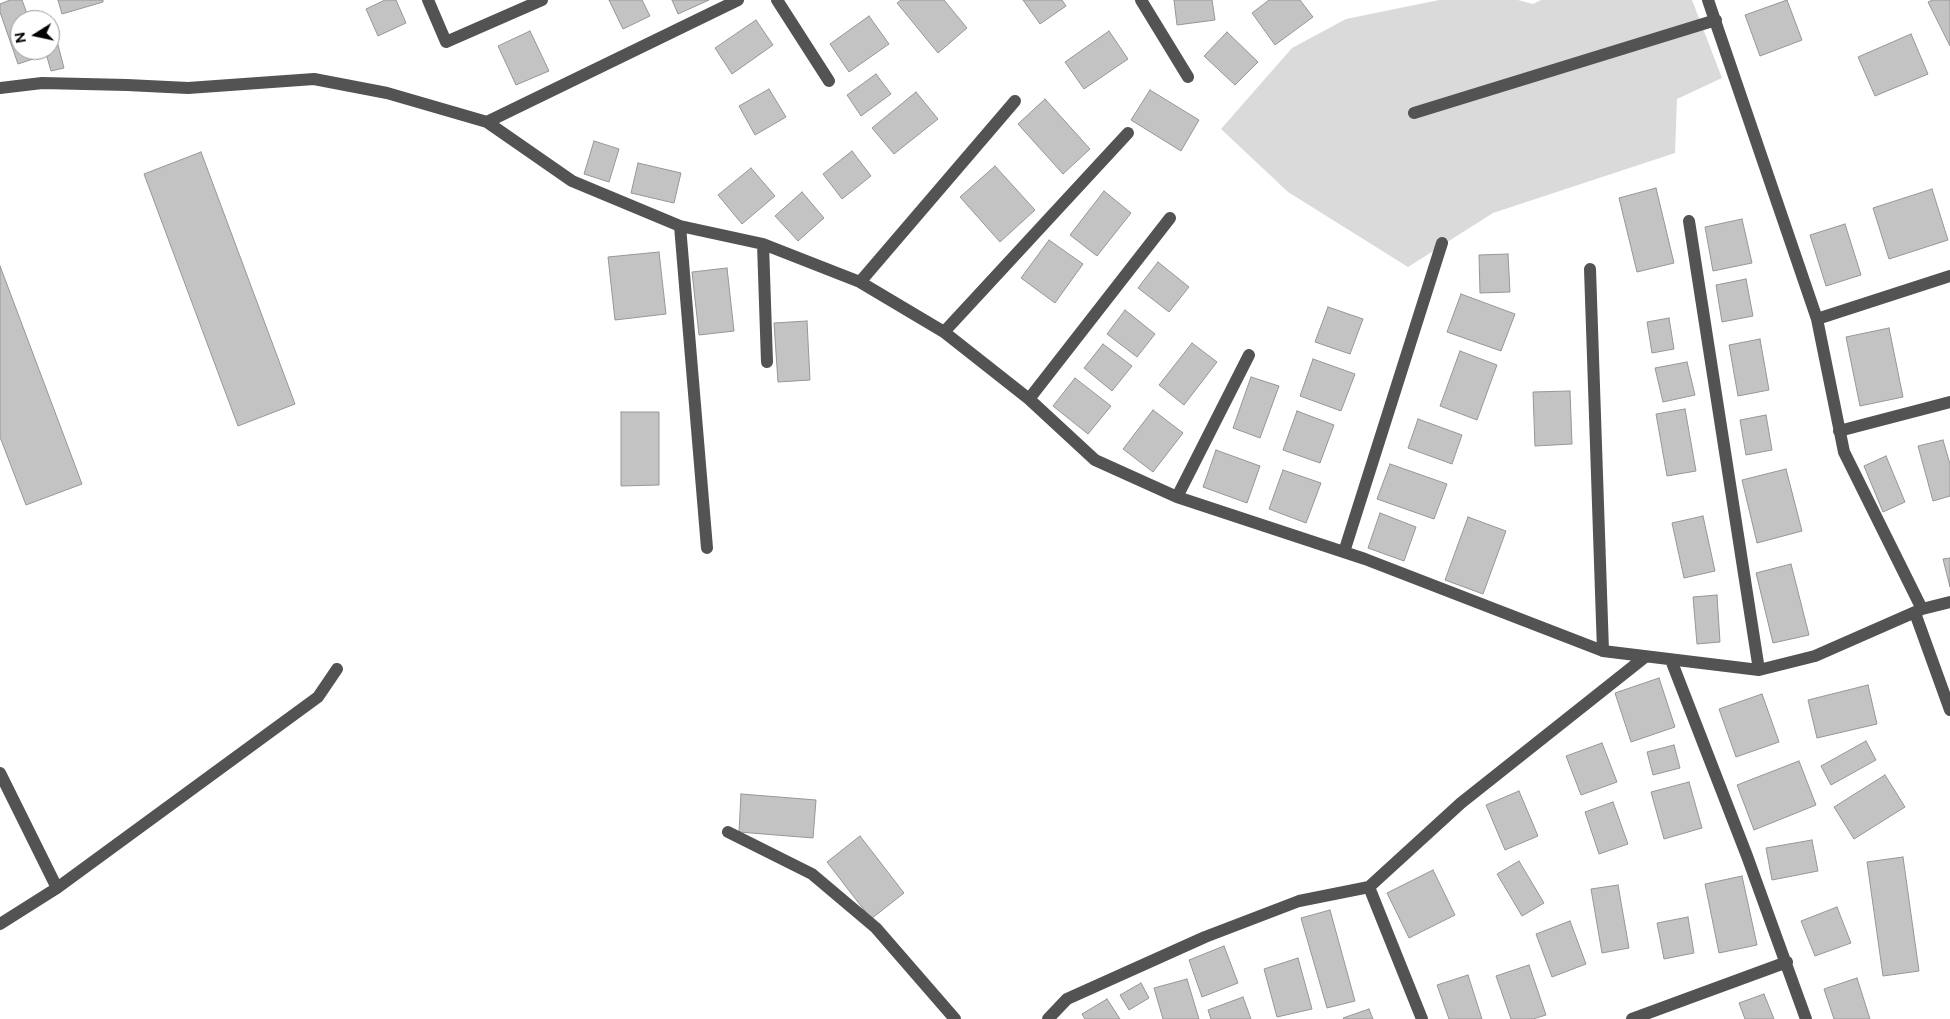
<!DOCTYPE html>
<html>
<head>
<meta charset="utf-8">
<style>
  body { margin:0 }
  #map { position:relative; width:1950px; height:1019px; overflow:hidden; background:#fff; font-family:Figtree,sans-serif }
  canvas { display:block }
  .north { position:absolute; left:10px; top:10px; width:50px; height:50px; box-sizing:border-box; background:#fff; border:1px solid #999; border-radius:50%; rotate:260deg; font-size:14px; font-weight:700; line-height:20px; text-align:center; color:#000 }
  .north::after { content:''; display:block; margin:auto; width:18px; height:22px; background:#000; clip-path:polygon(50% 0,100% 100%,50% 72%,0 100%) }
</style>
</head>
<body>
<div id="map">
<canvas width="1950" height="1019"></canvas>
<div class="north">N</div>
</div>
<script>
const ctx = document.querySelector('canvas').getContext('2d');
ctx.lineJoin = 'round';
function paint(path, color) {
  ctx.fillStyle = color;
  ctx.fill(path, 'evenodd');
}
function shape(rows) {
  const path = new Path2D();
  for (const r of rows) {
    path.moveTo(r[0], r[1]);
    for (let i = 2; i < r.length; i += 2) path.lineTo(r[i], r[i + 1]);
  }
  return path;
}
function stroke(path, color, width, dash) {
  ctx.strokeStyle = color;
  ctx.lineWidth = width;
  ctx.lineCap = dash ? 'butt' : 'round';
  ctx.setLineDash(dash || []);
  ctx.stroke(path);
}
paint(shape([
  [1439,0,1518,0,1533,4,1541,0,1692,0,1722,78,1677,99,1675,153,1493,213,1408,267,1288,192,1221,129,1292,48,1346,19]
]), '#dadada');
const building = shape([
  [10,0,22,0,29,19,44,14,46,20,20,20,20,50,40,50,42,56,18,64,0,12,0,4,10,0],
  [58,0,103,0,103,2,62,14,58,0],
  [385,0,396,0,406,23,378,36,366,9,385,0],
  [609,0,642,0,650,16,623,29,609,0],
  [672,0,709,0,678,14,672,0],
  [901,0,944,0,967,28,938,53,897,3,901,0],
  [1023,0,1062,0,1066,6,1040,24,1023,0],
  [1174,0,1212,0,1215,20,1177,25,1174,0],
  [1269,0,1300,0,1313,17,1275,45,1252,13,1269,0],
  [1787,0,1802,40,1760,56,1745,15,1787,0],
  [1933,0,1950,0,1950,46,1928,2,1933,0],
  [869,16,889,44,849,72,830,44,869,16],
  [756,20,773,45,732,74,715,48,756,20],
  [530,31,549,71,516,85,498,46,530,31],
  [1109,31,1128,59,1084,89,1065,62,1109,31],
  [1227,32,1258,62,1235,85,1204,56,1227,32],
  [1911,34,1928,74,1875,96,1858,57,1911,34],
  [58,45,64,68,51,71,45,50,50,50,50,47,58,45],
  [876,74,891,94,861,116,847,95,876,74],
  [769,89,786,117,755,135,739,106,769,89],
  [1150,90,1199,120,1181,151,1131,120,1150,90],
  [916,92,938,119,894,154,872,128,916,92],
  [1045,99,1090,149,1063,174,1018,124,1045,99],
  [594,141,619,149,609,182,584,174,594,141],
  [852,151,871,176,842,199,823,174,852,151],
  [201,152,295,404,238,426,144,174,201,152],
  [638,163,681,173,674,203,631,193,638,163],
  [995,166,1035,210,1000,242,960,197,995,166],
  [751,168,775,196,742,224,718,195,751,168],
  [1656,188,1674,263,1637,272,1619,198,1656,188],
  [1932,189,1948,240,1889,259,1873,208,1932,189],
  [1104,191,1131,213,1097,256,1070,235,1104,191],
  [802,192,824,218,798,241,775,216,802,192],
  [1742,219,1752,263,1713,271,1705,227,1742,219],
  [1845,224,1861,275,1826,286,1810,235,1845,224],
  [1049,240,1083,264,1055,303,1021,278,1049,240],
  [659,252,666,314,615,320,608,257,659,252],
  [1508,254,1510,292,1480,293,1479,255,1508,254],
  [1158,262,1189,287,1169,312,1138,288,1158,262],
  [0,266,82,484,26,505,0,437,0,266],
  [727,268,734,331,699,335,692,272,727,268],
  [1746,279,1753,316,1722,322,1716,285,1746,279],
  [1461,294,1515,314,1501,351,1447,332,1461,294],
  [1328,307,1363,319,1350,354,1315,342,1328,307],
  [1125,310,1155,334,1137,357,1107,334,1125,310],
  [1669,318,1674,349,1652,353,1647,322,1669,318],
  [807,321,810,380,778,382,774,323,807,321],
  [1889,328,1903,397,1860,406,1846,337,1889,328],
  [1760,339,1769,390,1738,396,1729,345,1760,339],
  [1192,343,1217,362,1184,405,1159,385,1192,343],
  [1103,344,1132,366,1112,391,1084,368,1103,344],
  [1460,351,1497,365,1477,420,1440,406,1460,351],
  [1313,359,1355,374,1341,411,1300,396,1313,359],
  [1687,362,1695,395,1663,402,1655,368,1687,362],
  [1251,377,1279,386,1260,438,1233,428,1251,377],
  [1075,378,1111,406,1088,434,1053,406,1075,378],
  [1570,391,1572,444,1535,446,1533,392,1570,391],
  [1685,409,1696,471,1667,476,1656,414,1685,409],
  [1153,410,1183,433,1153,472,1123,449,1153,410],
  [1297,411,1334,425,1320,463,1283,450,1297,411],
  [621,412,659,412,659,485,621,486,621,412],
  [1766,415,1772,450,1746,455,1740,420,1766,415],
  [1418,419,1462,435,1452,464,1408,448,1418,419],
  [1943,440,1950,464,1950,496,1933,501,1918,446,1943,440],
  [1216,450,1260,466,1247,503,1203,487,1216,450],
  [1886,456,1905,502,1883,512,1864,466,1886,456],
  [1390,464,1447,484,1434,519,1377,499,1390,464],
  [1786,469,1802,531,1757,543,1742,480,1786,469],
  [1283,470,1321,483,1306,523,1269,509,1283,470],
  [1380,513,1416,527,1404,561,1368,548,1380,513],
  [1703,516,1715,571,1684,578,1672,523,1703,516],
  [1468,517,1506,531,1483,594,1445,580,1468,517],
  [1950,558,1950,587,1943,559,1950,558],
  [1791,564,1809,635,1773,643,1756,573,1791,564],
  [1717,595,1720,642,1697,644,1693,597,1717,595],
  [1659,678,1675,727,1631,742,1615,693,1659,678],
  [1868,685,1877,724,1817,738,1808,700,1868,685],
  [1762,694,1779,742,1736,757,1719,709,1762,694],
  [1866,741,1876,760,1831,785,1821,766,1866,741],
  [1602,743,1617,782,1581,795,1566,756,1602,743],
  [1674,745,1680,768,1653,775,1647,752,1674,745],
  [1799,761,1816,805,1754,830,1737,785,1799,761],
  [1885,775,1905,807,1854,839,1834,807,1885,775],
  [1689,782,1702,828,1664,839,1651,792,1689,782],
  [1519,791,1538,836,1505,850,1486,805,1519,791],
  [741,794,816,800,813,838,739,832,741,794],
  [1613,802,1628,844,1599,854,1585,812,1613,802],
  [860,836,904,893,871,919,827,862,860,836],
  [1812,840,1818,871,1772,880,1766,848,1812,840],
  [1903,857,1919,971,1883,976,1867,862,1903,857],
  [1519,861,1544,903,1522,916,1497,874,1519,861],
  [1433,870,1455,915,1409,938,1387,893,1433,870],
  [1742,876,1757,945,1719,953,1705,884,1742,876],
  [1618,885,1629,948,1602,953,1591,889,1618,885],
  [1837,907,1851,943,1815,956,1801,921,1837,907],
  [1330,910,1355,1001,1327,1008,1301,918,1330,910],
  [1688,917,1694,953,1664,959,1657,923,1688,917],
  [1570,921,1586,964,1552,977,1536,934,1570,921],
  [1224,946,1238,983,1202,997,1189,960,1224,946],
  [1298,958,1312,1009,1277,1017,1264,969,1298,958],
  [1529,965,1546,1015,1533,1019,1511,1019,1496,976,1529,965],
  [1468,975,1482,1019,1449,1019,1437,985,1468,975],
  [1857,978,1870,1019,1834,1019,1824,989,1857,978],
  [1187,979,1199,1019,1163,1019,1154,988,1187,979],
  [1141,983,1149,998,1129,1010,1120,995,1141,983],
  [1764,994,1774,1019,1745,1019,1739,1003,1764,994],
  [1243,997,1251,1019,1211,1019,1208,1010,1243,997],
  [1107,999,1120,1019,1085,1019,1082,1014,1107,999],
  [1369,1009,1373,1019,1344,1019,1343,1018,1369,1009]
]);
paint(building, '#c3c3c3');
stroke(building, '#979797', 1);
stroke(shape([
  [428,0,446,42,542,0],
  [777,0,829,81],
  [1141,0,1188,77],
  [1708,0,1817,319,1844,452,1922,609],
  [0,88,42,83,127,85,188,88,314,79,387,93,487,122,572,181,680,226,763,244,860,282,944,332,1029,399,1095,460,1177,497,1365,559,1603,651,1759,670,1815,656,1922,609,1950,602],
  [1414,113,1716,20],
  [487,122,738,0],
  [1689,221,1759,670],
  [680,226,707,548],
  [763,244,767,362],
  [1590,269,1603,651],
  [860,282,1015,101],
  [1817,319,1950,276],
  [944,332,1128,133],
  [1029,399,1170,218],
  [1839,431,1950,402],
  [1177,497,1249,355],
  [1344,552,1442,243],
  [1915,613,1950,710],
  [1671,660,1747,856,1806,1019],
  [0,773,57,888],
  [728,832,812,874,876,928,955,1019],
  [1369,887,1422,1019],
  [0,924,57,888,318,697,337,669],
  [1048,1019,1067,999,1205,937,1299,901,1369,887,1461,803,1645,657],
  [1632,1019,1787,962]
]), '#535353', 12);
</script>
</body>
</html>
